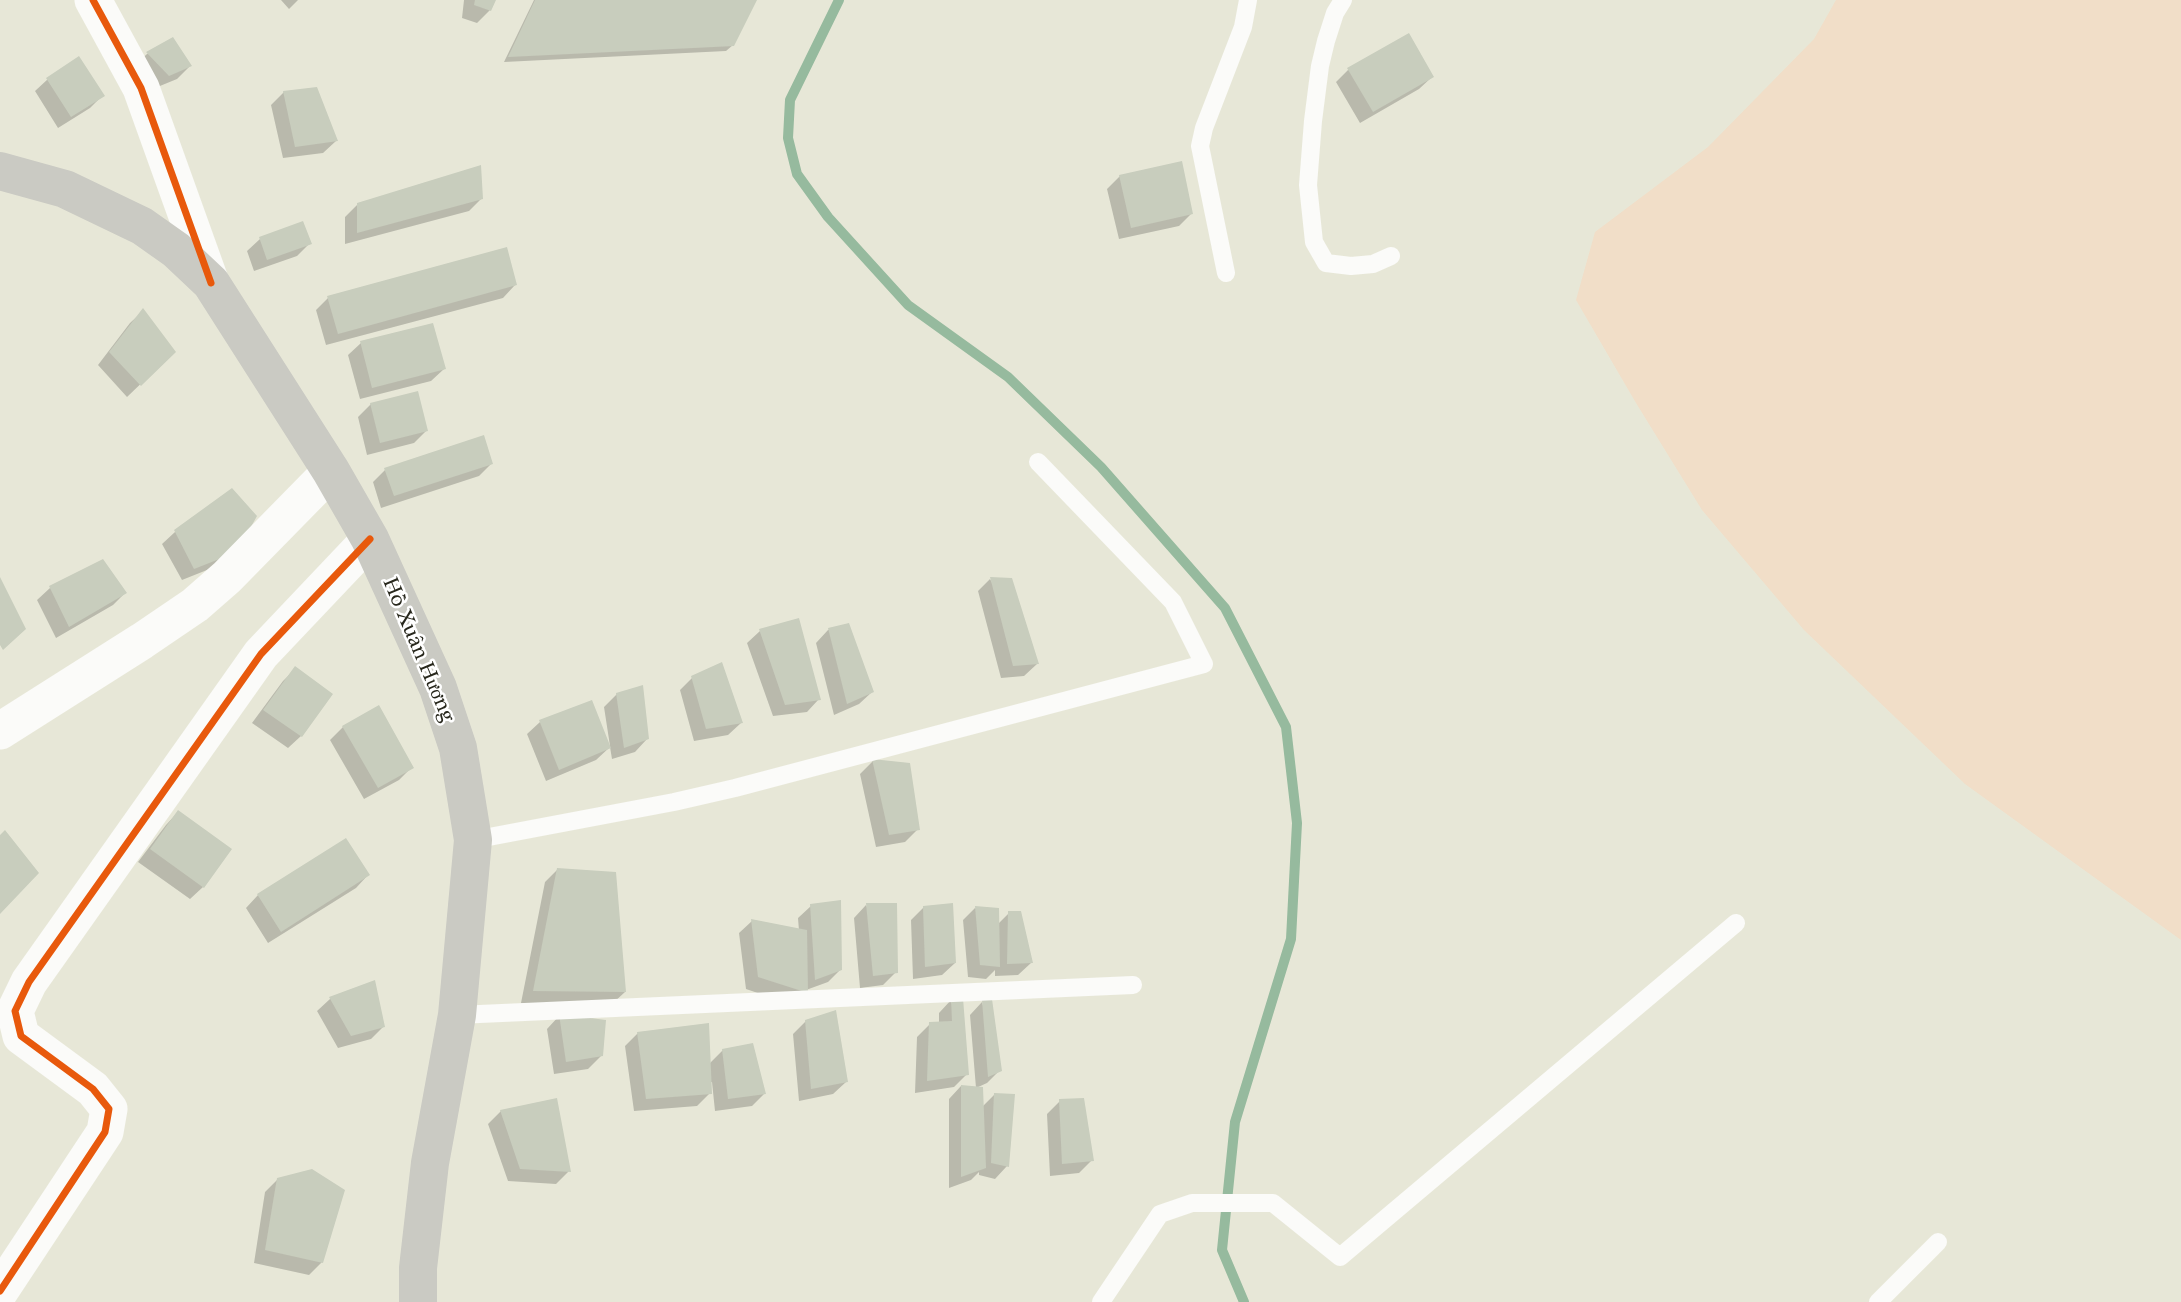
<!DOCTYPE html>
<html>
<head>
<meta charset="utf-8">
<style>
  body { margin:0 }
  canvas { display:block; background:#e7e7d7 }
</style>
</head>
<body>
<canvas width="2181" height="1302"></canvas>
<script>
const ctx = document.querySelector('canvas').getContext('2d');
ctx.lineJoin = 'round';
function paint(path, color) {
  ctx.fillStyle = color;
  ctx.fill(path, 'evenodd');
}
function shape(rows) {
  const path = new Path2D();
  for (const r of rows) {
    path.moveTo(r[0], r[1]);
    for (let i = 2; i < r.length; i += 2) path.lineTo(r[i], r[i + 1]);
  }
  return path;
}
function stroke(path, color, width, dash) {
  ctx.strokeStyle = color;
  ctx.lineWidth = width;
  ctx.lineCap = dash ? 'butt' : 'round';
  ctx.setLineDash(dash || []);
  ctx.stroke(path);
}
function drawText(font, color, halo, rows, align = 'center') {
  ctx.font = font + ' "Libre Baskerville",serif';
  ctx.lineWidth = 5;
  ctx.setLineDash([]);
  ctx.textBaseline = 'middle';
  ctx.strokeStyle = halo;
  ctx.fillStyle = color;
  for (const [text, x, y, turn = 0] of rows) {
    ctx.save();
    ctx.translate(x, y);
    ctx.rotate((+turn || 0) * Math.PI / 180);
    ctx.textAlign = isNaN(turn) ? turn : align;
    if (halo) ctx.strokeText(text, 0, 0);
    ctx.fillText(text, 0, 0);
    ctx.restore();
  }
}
paint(shape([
  [1836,0,2181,0,2181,940,1965,784,1804,630,1702,510,1636,403,1576,300,1595,232,1708,147,1814,39]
]), '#f1dec8');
paint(shape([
  [281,0,298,0,289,9],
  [464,0,494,0,490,10,477,23,462,18],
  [534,0,755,0,733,45,726,51,504,62],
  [172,40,190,66,177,79,155,88,134,66,147,54],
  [1348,70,1432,77,1419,89,1360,123,1336,82],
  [48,79,102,96,90,108,58,128,35,91],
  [284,92,336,141,323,153,283,158,271,105],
  [1120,176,1191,214,1179,226,1119,239,1107,189],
  [482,198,469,211,345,244,345,217,358,204],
  [260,239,310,243,297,256,254,271,247,251],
  [515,285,503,298,326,345,316,310,328,298],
  [143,311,174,352,127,397,98,365,130,323],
  [361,343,444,369,431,381,360,399,348,355],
  [371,404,426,431,414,443,367,455,358,417],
  [491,464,479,476,381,508,373,482,385,470],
  [232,490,222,564,182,580,162,544,175,532],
  [103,561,125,593,113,605,56,638,37,600,50,588],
  [990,579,1037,664,1024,676,1001,678,978,591],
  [848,625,872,692,859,704,834,715,816,643,828,630],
  [760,631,819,699,807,712,773,716,747,643],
  [295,669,301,736,288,748,252,723,283,681],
  [692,678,741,723,728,735,694,741,680,690],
  [617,694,647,739,635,752,612,759,610,747,596,760,546,781,527,734,540,722,610,746,604,707],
  [343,727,412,767,399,780,364,799,330,740],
  [873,761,918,829,905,842,876,847,860,774],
  [178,812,203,887,190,899,138,862,166,825],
  [557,870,625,992,612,1004,521,1003,545,882],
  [368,875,356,888,268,943,246,908,258,895],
  [866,905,896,972,883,985,860,988,854,918],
  [811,906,841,969,828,982,806,990,793,1005,746,989,739,933,752,921,799,931,798,918],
  [924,907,955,963,942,975,913,979,911,920],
  [975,908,998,924,1009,913,1031,963,1018,975,995,976,995,970,986,979,968,977,963,920],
  [373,982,384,1026,371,1039,338,1048,317,1011,330,999],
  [951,1000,967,1074,954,1087,915,1093,917,1037,930,1024,939,1023,939,1013],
  [982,1002,1000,1070,987,1083,976,1088,970,1015],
  [559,1016,601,1056,588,1069,554,1074,547,1029],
  [806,1021,846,1082,833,1094,799,1101,793,1034],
  [638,1033,709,1064,723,1050,764,1094,752,1106,715,1111,712,1082,709,1083,710,1093,697,1106,634,1111,625,1046],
  [961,1086,982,1107,994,1095,1007,1166,995,1179,979,1175,979,1172,971,1180,949,1188,949,1099],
  [1060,1101,1092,1160,1079,1173,1050,1176,1047,1114],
  [501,1111,569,1171,556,1184,508,1181,488,1124],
  [278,1179,322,1262,309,1275,254,1263,265,1192]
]), '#0003');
stroke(shape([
  [839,0,790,100,788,138,797,174,828,217,908,305,1008,377,1101,467,1225,608,1286,727,1297,823,1291,939,1235,1122,1222,1250,1244,1302]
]), '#96ba9e', 10);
paint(shape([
  [475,0,496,0,491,11,474,5],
  [535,0,757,0,734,46,508,57],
  [1409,33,1434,77,1373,112,1347,68],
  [173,37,192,66,169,76,146,52],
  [79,56,105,96,71,117,46,78],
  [317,87,338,141,295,147,283,91],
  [1182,161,1193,214,1131,228,1119,175],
  [481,165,483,199,357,233,357,203],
  [303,221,312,244,267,260,259,237],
  [507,247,517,285,338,334,327,296],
  [143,308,176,352,141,386,109,352],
  [433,323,446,369,372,388,360,341],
  [418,391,428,431,380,443,370,403],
  [484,435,493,464,394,496,384,468],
  [232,488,257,516,237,552,194,569,174,530],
  [103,559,127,593,69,627,49,586],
  [0,577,26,629,3,650,0,645],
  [990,577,1012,578,1039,664,1013,666],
  [799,618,821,700,785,705,759,629],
  [849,623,874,692,847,704,828,628],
  [722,662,743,723,706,729,691,676],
  [295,666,333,694,302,737,263,710],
  [643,685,649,739,624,748,616,693],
  [592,700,611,748,559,770,539,720],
  [379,705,414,768,378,788,342,726],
  [872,759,910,763,920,830,889,835],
  [178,810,232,849,204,888,150,849],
  [5,830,39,873,0,914,0,835],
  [346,838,370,875,281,932,257,894],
  [557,868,616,872,626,992,533,991],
  [841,900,842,970,815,980,810,904],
  [866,903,897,903,898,973,873,976],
  [953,903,956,963,925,967,923,906],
  [975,906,999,908,1000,967,980,965],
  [1008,911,1021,911,1033,963,1007,964],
  [751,919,807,930,808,993,758,977],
  [375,980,385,1027,351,1036,329,997],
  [951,998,963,998,969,1075,927,1081,929,1022,952,1021],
  [992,999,1002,1071,988,1077,982,1000],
  [836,1010,848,1082,811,1089,805,1020],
  [559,1014,606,1020,603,1056,566,1062],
  [709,1023,712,1094,646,1099,637,1032],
  [753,1043,766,1094,728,1099,722,1049],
  [961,1085,983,1087,986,1168,961,1177],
  [994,1093,1015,1094,1009,1167,991,1163],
  [557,1098,571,1172,520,1169,500,1110],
  [1084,1098,1094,1161,1062,1164,1059,1099],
  [312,1169,345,1190,323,1263,265,1250,277,1178]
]), '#c8cdbd');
stroke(shape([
  [1343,0,1335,13,1326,41,1320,66,1313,121,1308,185,1314,242,1326,263,1351,266,1373,264,1391,256],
  [1226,273,1200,146,1204,128,1243,27,1248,0],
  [473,840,674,802,735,788,1204,664,1173,602,1038,462],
  [457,1015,1133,985],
  [1101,1302,1160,1214,1192,1203,1273,1203,1340,1257,1736,923],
  [1878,1302,1938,1242]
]), '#fbfbf9', 18);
stroke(shape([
  [93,0,141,88,211,283],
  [0,731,142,641,195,605,227,577,331,471],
  [0,1291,105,1132,109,1109,93,1089,21,1036,15,1011,29,982,261,654,370,539]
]), '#fbfbf9', 37);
stroke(shape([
  [0,171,65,189,142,226,176,250,211,283,331,471,370,539,438,688,458,748,473,840,457,1015,430,1163,418,1268,418,1302]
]), '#cacac3', 38);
stroke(shape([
  [93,0,141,88,211,283],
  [0,1291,105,1132,109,1109,93,1089,21,1036,15,1011,29,982,261,654,370,539]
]), '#e8590c', 7);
drawText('19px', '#27271c', '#fff', [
  ["Hồ Xuân Hương",418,650,67]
]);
</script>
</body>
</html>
